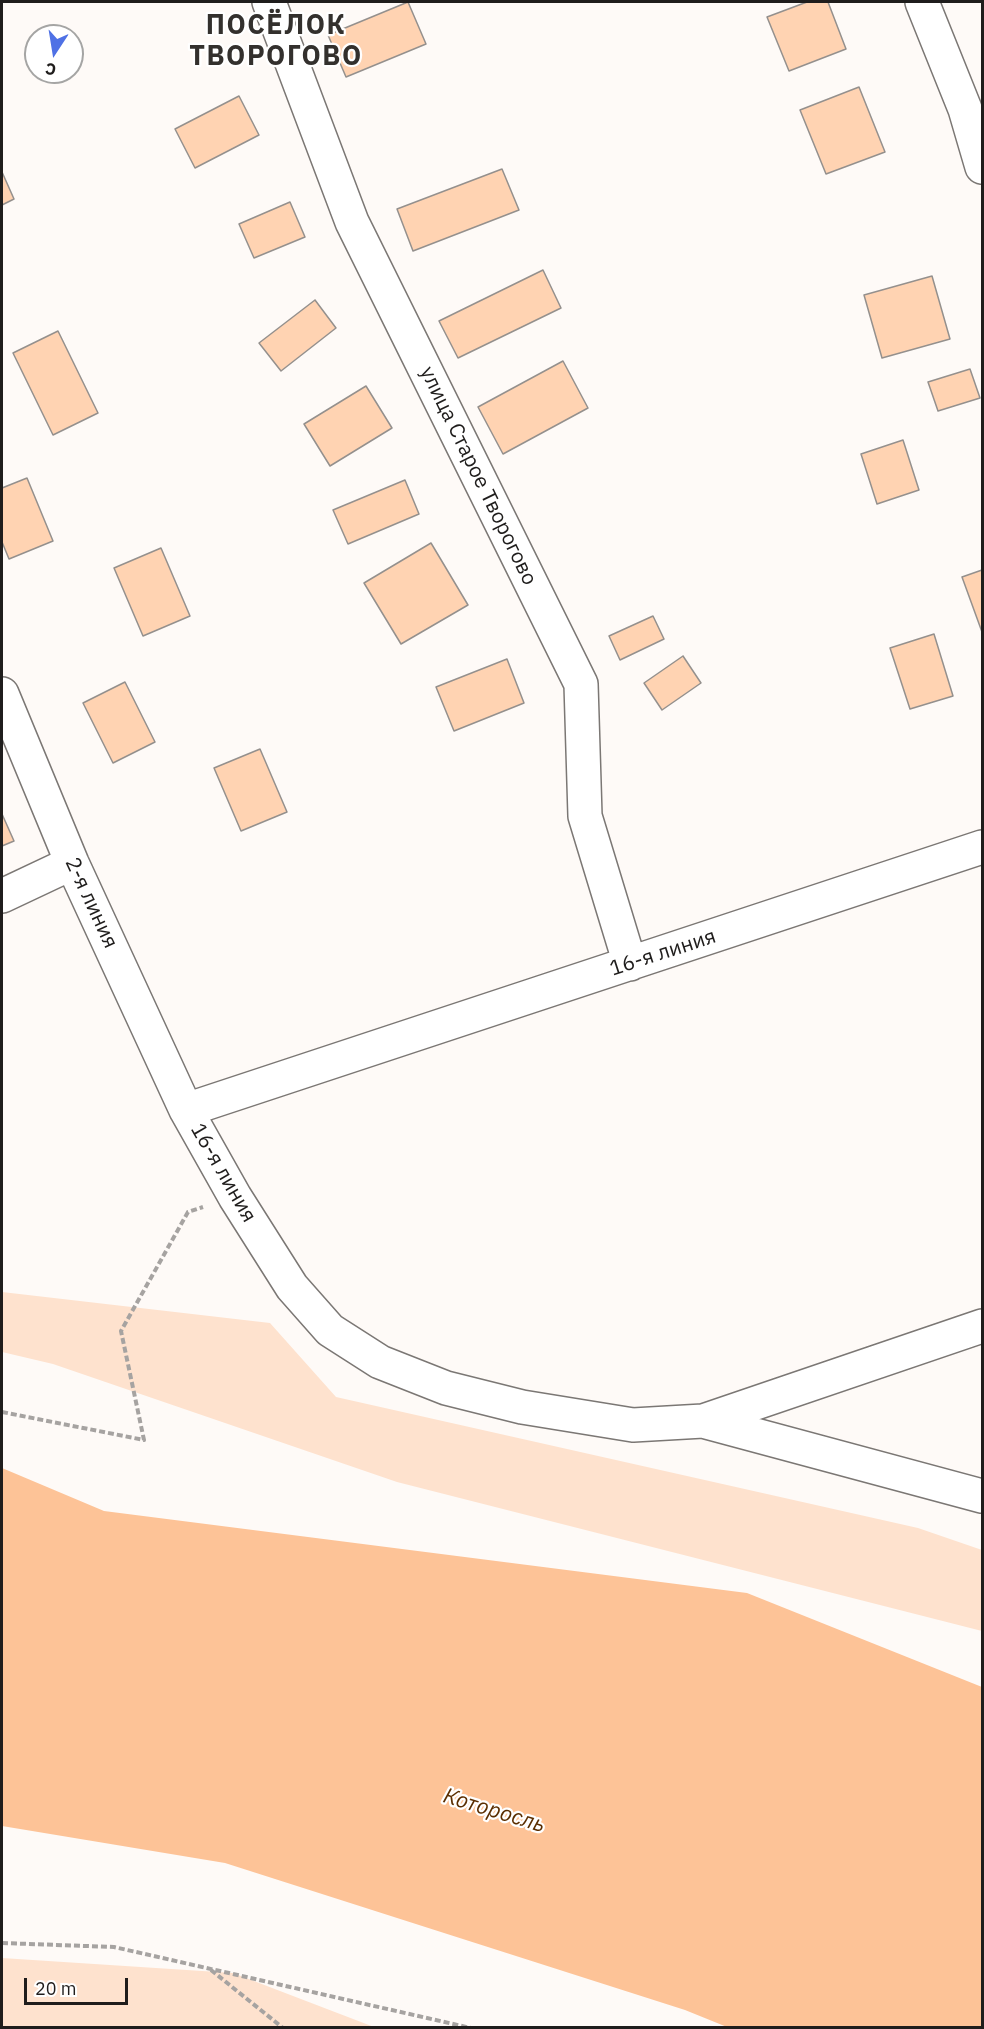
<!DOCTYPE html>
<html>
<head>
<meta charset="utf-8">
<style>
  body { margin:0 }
  #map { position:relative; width:984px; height:2029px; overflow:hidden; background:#fefaf7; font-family:"IBM Plex Sans",sans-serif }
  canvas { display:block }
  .frame { position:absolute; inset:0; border:3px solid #1f1d1c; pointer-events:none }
  .north { position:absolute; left:24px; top:24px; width:60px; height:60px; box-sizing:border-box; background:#fff; border:2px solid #a5a5a4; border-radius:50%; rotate:192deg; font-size:16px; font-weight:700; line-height:24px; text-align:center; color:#1f1d1c }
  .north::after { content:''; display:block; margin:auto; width:21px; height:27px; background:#4f71e5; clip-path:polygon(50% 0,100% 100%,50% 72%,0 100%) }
  .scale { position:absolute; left:24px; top:1978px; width:104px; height:27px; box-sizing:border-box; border:3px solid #1f1d1c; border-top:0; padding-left:8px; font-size:18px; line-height:21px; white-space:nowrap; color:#1f1d1c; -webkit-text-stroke:4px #fff; paint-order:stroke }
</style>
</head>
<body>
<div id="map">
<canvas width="984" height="2029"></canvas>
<div class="frame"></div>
<div class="north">С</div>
<div class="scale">20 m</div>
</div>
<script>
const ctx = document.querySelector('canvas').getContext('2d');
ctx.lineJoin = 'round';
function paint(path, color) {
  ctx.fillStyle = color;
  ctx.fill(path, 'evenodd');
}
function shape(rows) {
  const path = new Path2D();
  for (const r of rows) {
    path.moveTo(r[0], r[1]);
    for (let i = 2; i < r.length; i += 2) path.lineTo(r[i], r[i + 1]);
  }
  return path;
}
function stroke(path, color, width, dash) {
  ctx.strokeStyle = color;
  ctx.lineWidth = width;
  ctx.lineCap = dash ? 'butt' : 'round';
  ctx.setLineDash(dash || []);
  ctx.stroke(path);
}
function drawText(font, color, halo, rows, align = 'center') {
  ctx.font = font + ' "IBM Plex Sans",sans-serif';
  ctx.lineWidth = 4.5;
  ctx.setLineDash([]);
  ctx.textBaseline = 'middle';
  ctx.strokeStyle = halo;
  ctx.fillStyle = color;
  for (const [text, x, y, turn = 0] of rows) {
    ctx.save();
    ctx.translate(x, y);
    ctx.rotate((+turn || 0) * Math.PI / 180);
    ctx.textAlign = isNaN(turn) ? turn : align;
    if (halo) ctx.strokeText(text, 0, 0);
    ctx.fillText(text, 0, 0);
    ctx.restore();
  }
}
paint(shape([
  [2,1292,270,1323,336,1397,918,1528,982,1550,982,1631,397,1482,53,1364,2,1352],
  [2,1958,233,1973,374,2027,2,2027]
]), '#fee2ce');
paint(shape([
  [2,1468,104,1511,747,1593,982,1687,982,2027,727,2027,685,2010,225,1863,2,1826]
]), '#fdc397');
const building = shape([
  [408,2,426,44,346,77,328,35,408,2],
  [807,2,828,2,846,49,789,71,767,17,807,2],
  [859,87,885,152,826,174,800,110,859,87],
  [239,96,259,135,195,168,175,129,239,96],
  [502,169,519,210,413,251,397,209,502,169],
  [2,172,14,199,2,205,2,172],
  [290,202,305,237,254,258,239,224,290,202],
  [543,270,561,308,458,358,439,321,543,270],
  [932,276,950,339,882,358,864,295,932,276],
  [315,300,336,328,281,371,259,343,315,300],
  [58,331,98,413,53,435,13,353,58,331],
  [563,361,588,408,503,454,478,407,563,361],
  [970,369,980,398,938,411,928,382,970,369],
  [366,386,392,428,330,466,304,424,366,386],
  [903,440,919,490,877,504,861,454,903,440],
  [27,478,53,541,9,559,2,542,2,488,27,478],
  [405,480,419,514,348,544,333,510,405,480],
  [431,543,468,605,401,644,364,583,431,543],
  [161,548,190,616,143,636,114,568,161,548],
  [982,570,982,632,962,577,982,570],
  [653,616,664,639,620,660,609,636,653,616],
  [934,634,953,696,910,709,890,648,934,634],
  [683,656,701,683,662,710,644,683,683,656],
  [507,659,524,703,454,731,436,687,507,659],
  [125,682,155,742,113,763,83,703,125,682],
  [260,749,287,812,241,831,214,768,260,749],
  [2,814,14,841,2,846,2,814]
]);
paint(building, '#ffd3b2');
stroke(building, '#94908d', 1.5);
const minor = shape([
  [269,2,352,222,581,684,585,816,630,964],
  [922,2,965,109,982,167],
  [2,694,72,863,186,1110,235,1197,292,1287,330,1330,380,1362,446,1388,522,1407,633,1425,703,1421,982,1326],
  [2,896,72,863],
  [186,1110,982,847],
  [703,1421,982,1496]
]);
stroke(minor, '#7b7774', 36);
stroke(shape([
  [2,1412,144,1440,121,1331,188,1212,203,1207],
  [2,1943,114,1947,471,2028],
  [211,1970,283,2028]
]), '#a6a3a1', 4, [6, 3]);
stroke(minor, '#fff', 33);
drawText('21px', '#1f1d1c', '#fff', [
  ["улица Старое Творогово",478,476,64],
  ["2-я линия",91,903,65],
  ["16-я линия",663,953,-18],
  ["16-я линия",223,1173,60]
]);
drawText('italic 22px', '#5b2e00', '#fff', [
  ["Которосль",494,1811,17]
]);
ctx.letterSpacing = '1.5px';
drawText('bold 27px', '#33302d', '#fff', [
  ["ПОСЁЛОК",276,26],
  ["ТВОРОГОВО",276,57]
]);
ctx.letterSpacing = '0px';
</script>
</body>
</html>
